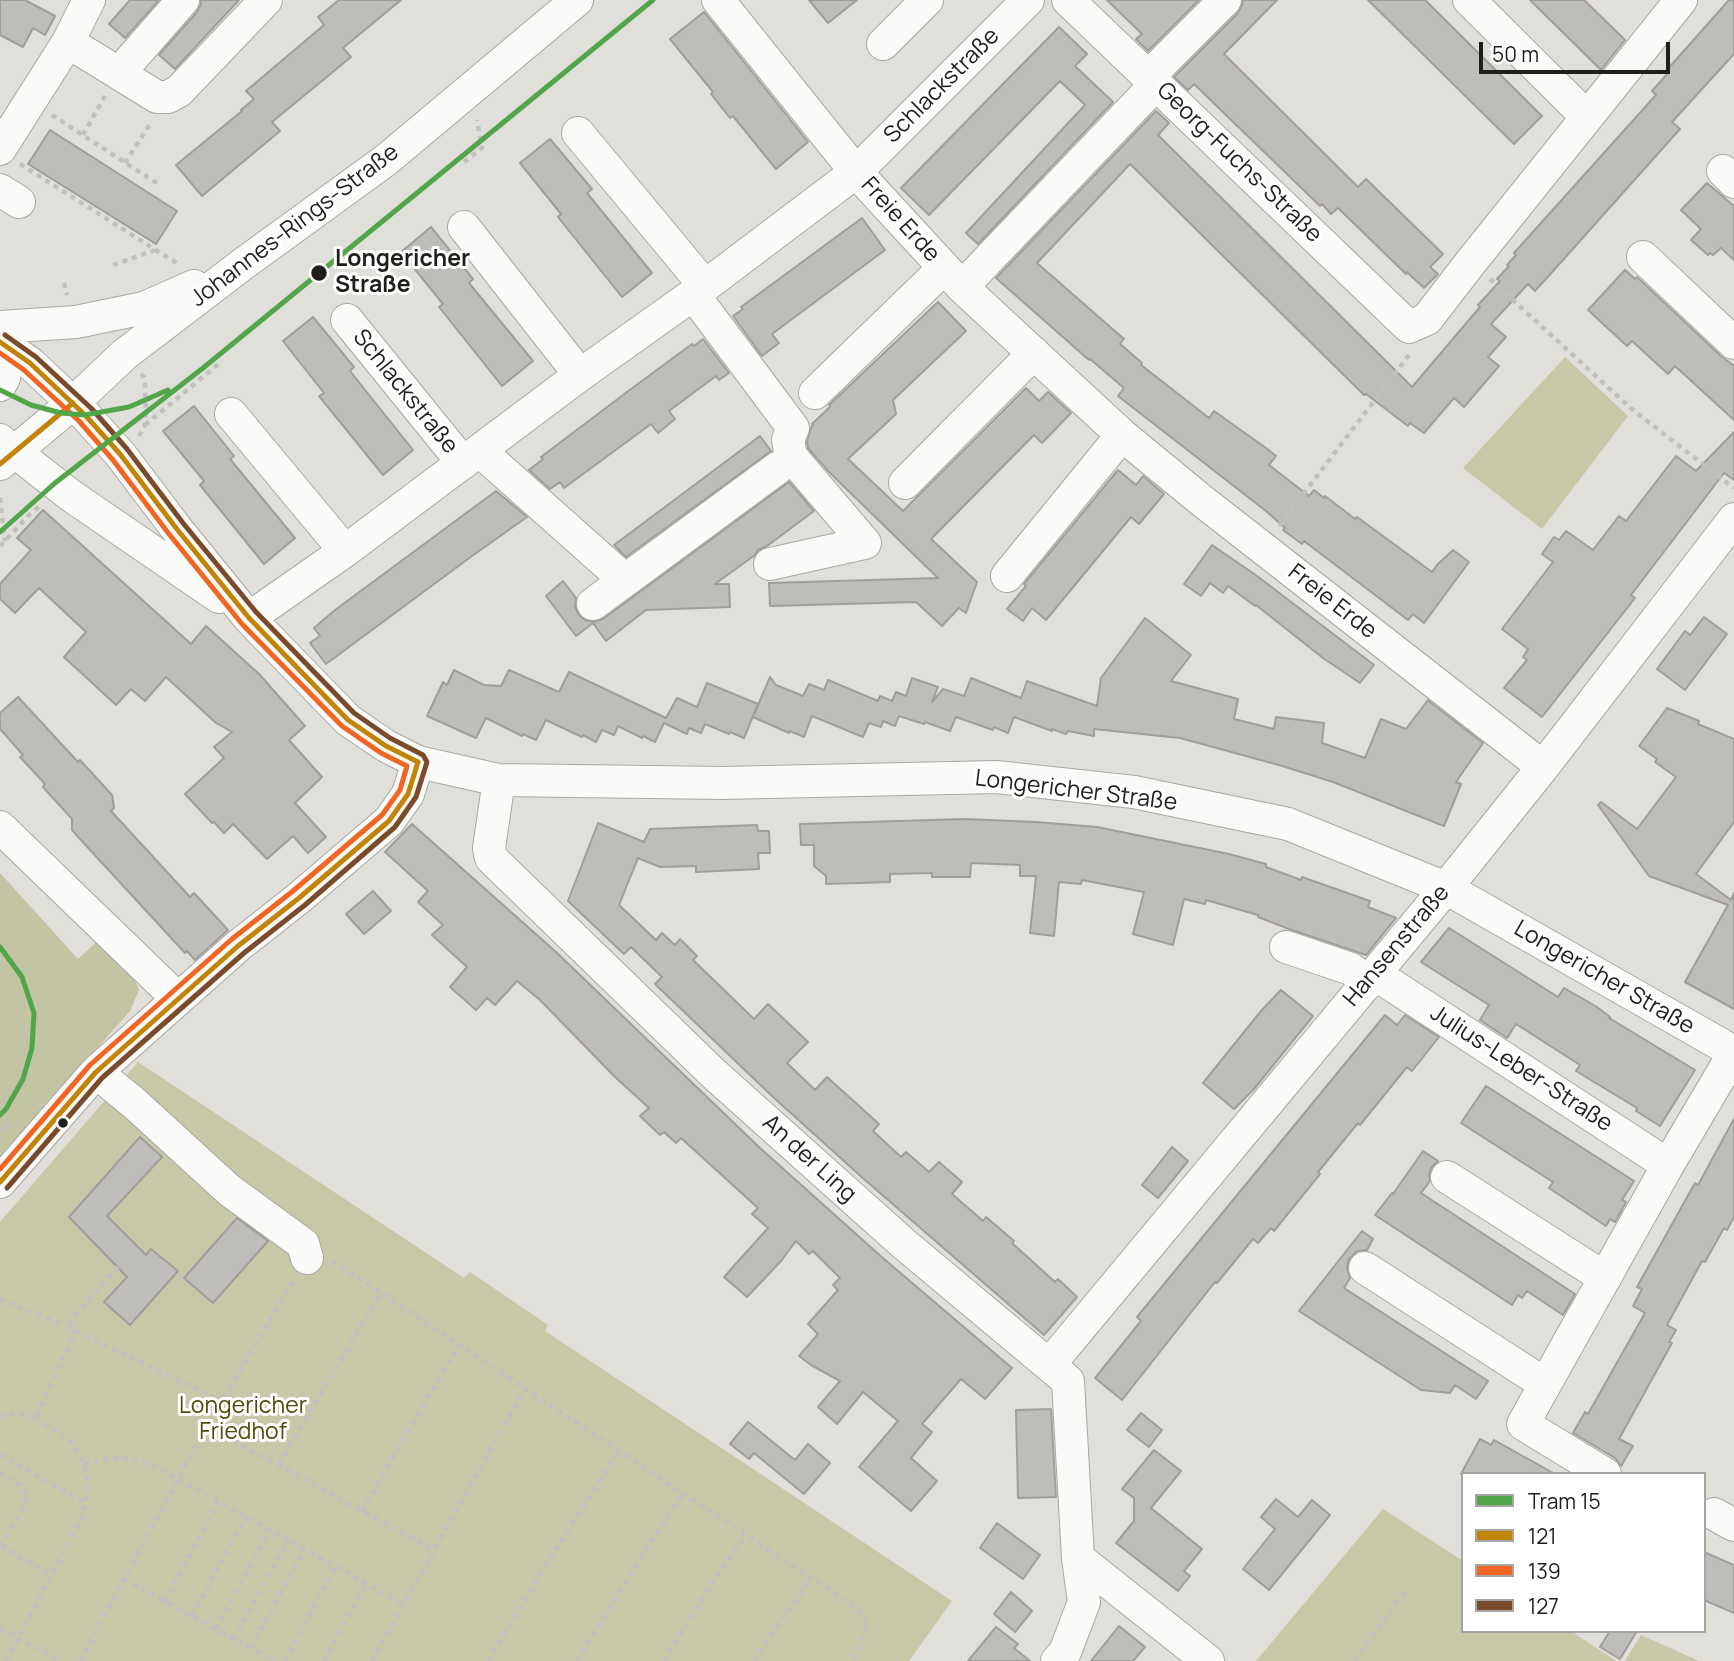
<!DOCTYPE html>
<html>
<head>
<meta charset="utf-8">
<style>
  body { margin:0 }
  #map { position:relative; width:1734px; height:1661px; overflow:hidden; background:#e0dfda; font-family:Manrope,sans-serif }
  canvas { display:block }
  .legend { position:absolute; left:1461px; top:1472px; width:245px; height:161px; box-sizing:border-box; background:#fff; border:2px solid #a5a5a4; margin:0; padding:9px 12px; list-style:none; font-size:21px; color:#1f1e1b }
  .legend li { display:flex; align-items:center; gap:14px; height:35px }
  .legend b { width:35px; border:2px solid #a5a5a4 }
  .scale { position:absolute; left:1479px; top:42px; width:191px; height:32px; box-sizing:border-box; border:4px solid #1f1e1b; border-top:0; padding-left:9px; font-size:21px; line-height:24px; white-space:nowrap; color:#1f1e1b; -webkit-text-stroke:5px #fff; paint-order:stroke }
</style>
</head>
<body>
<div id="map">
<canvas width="1734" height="1661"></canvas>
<ul class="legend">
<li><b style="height:9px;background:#51a649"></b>Tram 15</li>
<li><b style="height:9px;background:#c18407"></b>121</li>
<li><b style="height:9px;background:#f26522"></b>139</li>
<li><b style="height:9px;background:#7a4b2a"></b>127</li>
</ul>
<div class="scale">50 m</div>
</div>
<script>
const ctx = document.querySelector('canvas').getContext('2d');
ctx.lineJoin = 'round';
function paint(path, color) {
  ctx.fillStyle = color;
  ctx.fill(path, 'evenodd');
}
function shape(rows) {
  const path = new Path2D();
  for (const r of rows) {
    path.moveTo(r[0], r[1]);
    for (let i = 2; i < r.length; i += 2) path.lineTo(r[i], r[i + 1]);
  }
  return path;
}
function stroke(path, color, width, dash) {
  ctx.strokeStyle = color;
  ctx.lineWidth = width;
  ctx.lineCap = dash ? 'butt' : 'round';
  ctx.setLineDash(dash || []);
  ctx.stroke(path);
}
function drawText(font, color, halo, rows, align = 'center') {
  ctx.font = font + ' Manrope,sans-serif';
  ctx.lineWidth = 6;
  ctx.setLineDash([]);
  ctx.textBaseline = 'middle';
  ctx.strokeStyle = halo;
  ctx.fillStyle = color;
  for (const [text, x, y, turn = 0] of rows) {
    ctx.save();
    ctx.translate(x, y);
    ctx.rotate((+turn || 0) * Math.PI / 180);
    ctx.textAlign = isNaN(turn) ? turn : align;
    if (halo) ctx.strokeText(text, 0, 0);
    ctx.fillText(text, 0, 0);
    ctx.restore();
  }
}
paint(shape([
  [1565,357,1628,416,1542,529,1463,468],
  [138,1062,464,1278,470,1272,548,1325,545,1331,952,1601,909,1661,0,1661,0,1222],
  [1383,1509,1463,1561,1463,1631,1571,1631,1616,1661,1256,1661],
  [1641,1635,1699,1661,1625,1661]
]), '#c7c8a7');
paint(shape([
  [0,873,78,959,101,938,130,970,139,990,130,1011,0,1159]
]), '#c3c4a3');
const building = shape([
  [0,0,25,0,55,16,45,35,33,28,23,47,0,35,0,0],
  [130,0,159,0,125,38,109,24,130,0],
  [201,0,239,0,175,69,159,55,197,12,201,4,201,0],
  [339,0,401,0,343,48,351,57,272,122,280,131,202,196,176,165,242,111,241,110,254,99,246,91,324,25,318,17,339,0],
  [809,0,857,0,828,23,809,0],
  [1107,0,1199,0,1148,51,1136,39,1142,34,1107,0],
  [1243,0,1277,0,1224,54,1358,187,1366,179,1443,254,1430,267,1438,274,1424,288,1407,272,1406,274,1338,208,1331,214,1322,204,1320,206,1194,84,1188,90,1174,77,1238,13,1242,5,1243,0],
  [1368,0,1425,0,1542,116,1514,144,1368,0],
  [1530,0,1584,0,1625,40,1601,70,1530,0],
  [1729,0,1734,0,1734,54,1672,122,1680,129,1554,270,1535,291,1528,284,1491,324,1506,337,1488,357,1499,366,1464,407,1454,398,1424,433,1410,423,1408,426,1366,394,1364,395,1130,164,1037,263,1124,339,1120,344,1142,363,1141,365,1209,418,1214,411,1266,448,1276,456,1269,465,1309,496,1314,490,1324,498,1325,496,1355,519,1357,517,1432,572,1437,565,1453,550,1469,562,1424,623,1413,614,1408,620,1304,541,1302,544,1283,530,1285,528,1266,511,1118,396,1124,388,1090,359,1089,360,996,278,1156,111,1169,123,1158,135,1412,387,1480,307,1478,305,1500,281,1497,279,1509,266,1507,265,1516,255,1514,253,1656,95,1652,91,1668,73,1666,71,1729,0],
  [704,12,808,142,776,169,733,116,730,118,711,94,713,92,670,39,704,12],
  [1059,27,1087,54,1075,66,1113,102,978,244,966,233,1085,105,1060,81,929,215,901,188,1059,27],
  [50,130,177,211,156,244,28,164,50,130],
  [550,139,592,189,587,193,652,273,622,297,558,217,561,214,520,163,550,139],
  [1707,183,1734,206,1734,260,1721,248,1713,255,1710,253,1708,255,1691,240,1701,229,1681,210,1707,183],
  [862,218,885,250,772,334,779,343,762,356,733,316,743,309,741,307,862,218],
  [431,227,473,279,469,283,533,361,502,386,439,307,443,304,401,252,431,227],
  [1625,270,1635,279,1637,277,1721,356,1734,366,1734,420,1675,366,1668,374,1632,341,1627,346,1588,310,1625,270],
  [938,302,966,331,893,400,896,414,848,459,903,511,1026,388,1039,401,1048,392,1071,413,1042,443,1034,435,931,539,977,582,966,613,959,608,942,626,916,602,770,606,769,583,938,578,829,472,808,448,807,442,811,428,813,425,812,424,830,407,829,405,938,302],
  [313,317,354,367,350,371,413,450,383,475,319,396,324,393,283,341,313,317],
  [703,339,729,373,719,380,716,376,669,411,675,419,658,433,651,424,564,488,560,482,550,489,529,470,543,459,541,457,627,392,692,344,694,346,703,339],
  [194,406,234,456,230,459,295,538,264,564,200,485,204,481,163,431,194,406],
  [1734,432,1734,480,1724,473,1631,595,1635,598,1542,717,1504,688,1527,660,1523,657,1528,649,1502,629,1553,562,1542,554,1554,537,1559,540,1566,531,1593,550,1619,516,1626,521,1676,456,1696,471,1734,432],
  [760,436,771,451,626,557,614,545,760,436],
  [1118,470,1136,485,1143,476,1164,494,1139,524,1131,517,1046,620,1032,608,1023,621,1007,609,1026,586,1024,584,1118,470],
  [789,482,814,511,767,546,758,550,755,555,715,584,729,584,730,607,646,610,606,641,593,623,576,636,546,596,563,581,576,598,575,607,579,615,585,620,594,622,603,619,789,482],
  [496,491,527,517,472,556,326,664,310,643,320,636,314,628,335,610,496,491],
  [43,510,191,644,206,626,259,674,305,726,289,740,322,777,295,803,326,837,308,853,293,836,267,859,233,824,224,833,214,822,212,823,185,794,224,758,214,747,232,732,216,723,166,677,145,701,131,689,116,705,64,657,86,632,39,588,15,613,0,599,0,584,31,550,17,538,43,510],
  [1212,545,1257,576,1374,665,1360,683,1323,658,1256,605,1255,606,1228,586,1223,593,1210,583,1201,596,1184,584,1212,545],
  [1704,617,1727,634,1685,690,1657,669,1685,631,1690,635,1704,617],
  [1145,618,1191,655,1171,681,1238,699,1234,719,1274,729,1276,717,1324,723,1322,743,1365,758,1381,719,1406,729,1428,700,1430,702,1483,743,1456,782,1461,784,1444,826,1333,782,1279,765,1180,738,1094,729,1094,736,1068,731,1066,734,1052,729,1052,731,1014,717,1008,733,994,727,993,730,956,717,950,731,925,722,924,724,899,716,895,726,883,721,881,727,869,723,863,737,812,716,804,737,790,731,789,733,753,717,770,677,776,685,803,696,809,684,824,690,828,680,878,701,880,696,892,701,896,692,906,696,912,678,938,687,932,702,943,689,964,696,971,678,1021,698,1027,681,1097,706,1101,678,1145,618],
  [454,670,484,685,501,686,509,670,559,692,569,672,666,718,677,698,697,707,707,683,758,704,744,738,730,732,729,734,705,724,701,733,689,728,687,734,664,723,655,742,643,736,642,738,618,726,614,735,602,730,596,742,583,735,582,737,546,720,536,740,523,734,522,736,486,718,476,738,427,716,443,682,447,685,454,670],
  [18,697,78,762,80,760,112,795,114,808,111,811,190,897,194,893,228,930,195,960,187,951,185,953,80,839,72,830,72,819,43,787,45,784,20,757,23,755,0,729,0,713,18,697],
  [1667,708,1699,721,1698,724,1734,739,1734,822,1696,874,1731,900,1734,893,1734,1009,1685,982,1728,905,1649,876,1598,805,1601,802,1637,829,1676,777,1655,762,1657,759,1639,746,1667,708],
  [965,819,1036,822,1097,827,1229,854,1266,864,1266,867,1301,880,1302,877,1370,901,1368,907,1396,918,1366,955,1289,929,1258,917,1258,915,1206,900,1205,904,1184,899,1173,945,1133,934,1144,892,1082,880,1081,884,1059,882,1054,936,1030,933,1036,876,1020,876,1020,865,971,863,970,877,932,877,932,873,890,874,890,882,826,884,826,876,814,866,814,845,801,845,800,824,965,819],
  [598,823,644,842,650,829,757,825,758,831,769,831,770,853,758,853,759,869,696,872,696,866,660,867,638,858,619,905,656,940,662,933,675,945,680,939,697,956,693,960,754,1019,768,1004,808,1042,787,1063,815,1090,827,1077,879,1124,873,1131,901,1157,906,1152,929,1172,939,1162,962,1182,952,1194,983,1221,986,1217,1014,1241,1012,1243,1055,1282,1058,1279,1077,1297,1044,1335,865,1180,773,1097,655,984,662,977,631,947,624,954,568,901,598,823],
  [412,824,556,952,760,1148,884,1259,1012,1368,985,1399,961,1379,922,1424,932,1432,911,1458,937,1481,911,1511,859,1467,898,1421,863,1392,837,1424,818,1407,840,1381,811,1365,799,1356,818,1334,808,1324,838,1290,833,1285,840,1278,813,1251,809,1254,796,1241,781,1261,747,1297,724,1277,768,1228,752,1214,758,1208,681,1138,676,1143,664,1132,660,1135,640,1116,649,1108,615,1077,540,1000,517,981,495,1005,487,998,476,1010,450,987,467,967,432,935,443,925,418,902,428,891,385,852,412,824],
  [373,891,391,911,364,934,346,914,373,891],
  [1449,928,1558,997,1564,988,1597,1007,1610,1017,1609,1018,1695,1070,1660,1126,1636,1111,1637,1108,1576,1071,1580,1065,1516,1024,1507,1038,1480,1020,1489,1005,1421,962,1449,928],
  [1281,990,1313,1016,1254,1089,1234,1109,1203,1083,1261,1011,1281,990],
  [1385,1015,1397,1025,1405,1015,1439,1037,1412,1071,1407,1067,1360,1125,1358,1123,1318,1172,1320,1174,1274,1231,1271,1228,1258,1243,1253,1239,1217,1283,1215,1282,1122,1400,1095,1378,1141,1321,1137,1317,1385,1015],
  [1486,1086,1634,1181,1622,1200,1626,1202,1615,1222,1610,1219,1606,1226,1549,1188,1553,1182,1461,1123,1486,1086],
  [1734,1119,1734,1217,1727,1230,1724,1228,1705,1262,1702,1261,1667,1325,1676,1330,1669,1342,1672,1343,1619,1439,1633,1446,1621,1466,1615,1458,1573,1433,1585,1412,1588,1414,1645,1313,1633,1306,1642,1289,1637,1287,1695,1183,1698,1185,1734,1119],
  [140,1137,162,1157,107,1216,146,1255,151,1249,178,1271,130,1325,104,1302,127,1277,69,1217,140,1137],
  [1172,1147,1188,1161,1158,1198,1142,1185,1172,1147],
  [1423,1151,1438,1161,1431,1168,1429,1175,1430,1181,1421,1193,1575,1294,1563,1315,1527,1291,1522,1298,1518,1295,1512,1305,1375,1215,1392,1193,1393,1194,1423,1151],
  [237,1218,268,1241,213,1303,184,1278,237,1218],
  [1362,1231,1373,1239,1367,1250,1357,1251,1349,1259,1347,1268,1350,1278,1344,1288,1488,1381,1476,1399,1455,1385,1450,1393,1421,1390,1299,1311,1362,1231],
  [1051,1409,1056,1497,1018,1498,1016,1410,1051,1409],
  [1141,1413,1162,1430,1149,1447,1127,1430,1141,1413],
  [748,1422,795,1460,808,1444,830,1463,804,1494,754,1453,749,1459,730,1444,748,1422],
  [1480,1439,1491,1445,1494,1440,1555,1474,1461,1474,1480,1439],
  [1154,1450,1181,1471,1151,1508,1202,1549,1184,1571,1190,1576,1178,1591,1116,1543,1134,1521,1134,1498,1122,1489,1154,1450],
  [1276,1499,1298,1517,1312,1500,1330,1515,1269,1590,1243,1569,1275,1529,1261,1517,1276,1499],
  [997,1523,1040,1555,1023,1579,980,1548,997,1523],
  [1704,1552,1734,1565,1734,1613,1704,1600,1704,1552],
  [1011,1592,1032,1611,1015,1632,994,1614,1011,1592],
  [1119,1626,1145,1647,1133,1661,1091,1661,1119,1626],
  [996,1627,1018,1644,1014,1648,1030,1661,968,1661,996,1627],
  [1610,1631,1637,1631,1620,1659,1600,1647,1610,1631]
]);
paint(building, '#bebdba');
stroke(building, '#a09e9b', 2);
const minor = shape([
  [718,0,856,172,962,287,1122,435,1201,500,1543,767],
  [1068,0,1409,327,1427,319,1471,262,1681,0],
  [1469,0,1587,117],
  [68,42,157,97,168,97,179,91,266,0],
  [883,44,927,0],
  [119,73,183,0],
  [1148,77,1225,0],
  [578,133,705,286],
  [0,149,68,42,89,0],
  [1723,171,1734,182],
  [0,190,19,202],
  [464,227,580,375],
  [1643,257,1734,343],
  [962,287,1156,84],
  [693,294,793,428,788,440,791,456,865,543,770,564],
  [347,320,463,463],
  [0,327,76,322,144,308,194,286],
  [0,342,30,363,85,415,120,454,176,528,249,618,348,720,386,746,418,762,499,780,723,783,996,777,1134,792,1288,824,1446,888,1734,1052],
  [0,348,6,366,4,378,0,385],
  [815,393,944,268],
  [231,414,345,551],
  [0,440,70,495,219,597],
  [480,451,625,580],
  [0,464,73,403,125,354,243,264,386,160,577,0],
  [905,483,1034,353],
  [1007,576,1122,435],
  [593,604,779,467],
  [249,618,345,551,580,375,705,286,856,172,1028,0],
  [499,780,489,848,491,858,714,1074,904,1244,1068,1381,1078,1558,1084,1602,1065,1652,1057,1661],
  [0,827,177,998],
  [1286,947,1351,969,1368,983],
  [1375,974,1668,1165],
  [96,1072,134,1103,229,1190,303,1244,307,1258],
  [1447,1177,1605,1278],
  [0,1182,96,1072,238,946,299,898,389,821,408,794,418,762],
  [1365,1268,1545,1384],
  [1049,1365,1446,888,1543,767,1734,519],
  [1605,1474,1523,1424,1668,1165,1734,1053],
  [1714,1514,1734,1525],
  [1078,1558,1208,1661]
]);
stroke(minor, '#a8a7a4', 34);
stroke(shape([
  [52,115,158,184],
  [83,135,105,96],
  [464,162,482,148,477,120],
  [125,163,150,124],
  [20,164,178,264],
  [113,265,155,250],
  [1490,279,1634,411,1734,488],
  [64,283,67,295],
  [145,425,222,361],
  [139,436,145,425,146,413,145,384,144,377,141,374],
  [0,498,5,541],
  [1279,526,1409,355],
  [0,546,29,515,40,506],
  [0,1131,6,1124,13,1129],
  [333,1261,858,1609,867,1623,862,1645,852,1661],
  [118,1267,66,1326,221,1401],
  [0,1299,66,1326],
  [0,1416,16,1413,36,1418,76,1330],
  [207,1426,434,1550],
  [0,1455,86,1503],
  [84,1464,109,1458,132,1459,158,1468,404,1604],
  [279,1464,381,1293],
  [0,1472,24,1488,28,1497,2,1546],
  [362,1511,459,1345],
  [1,1546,52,1575],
  [124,1579,275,1661],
  [165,1602,218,1502],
  [192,1616,246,1517],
  [0,1628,60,1661],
  [216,1629,270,1530],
  [234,1639,288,1540],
  [251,1648,305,1549],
  [6,1661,81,1520,86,1503,88,1483,84,1464,72,1443,56,1430,36,1418],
  [80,1661,207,1426,294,1280],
  [285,1661,336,1566],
  [324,1661,366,1583],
  [372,1661,525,1388],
  [488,1661,543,1570,619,1451],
  [577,1661,651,1542,683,1494],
  [664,1661,714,1580,746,1536],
  [754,1661,811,1578],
  [1354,1661,1405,1592]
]), '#c1c0bf', 4.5, [5, 5]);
stroke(minor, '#fafaf9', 32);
stroke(shape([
  [0,342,30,363,85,415,120,454,176,528,249,618,348,720,386,746,418,762],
  [0,464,73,403],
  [0,1182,96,1072,238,946,299,898,389,821,408,794,418,762]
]), '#c18407', 5);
stroke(shape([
  [0,353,24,370,79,421,113,460,169,534,242,624,342,726,381,753,407,766,400,790,382,815,293,891,232,939,90,1065,0,1169]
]), '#f26522', 5);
stroke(shape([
  [5,335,36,357,92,409,127,449,183,523,256,612,354,713,390,738,423,755,427,762,416,797,395,827,305,905,244,953,102,1078,7,1188]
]), '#7a4b2a', 5);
stroke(shape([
  [0,390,31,405,61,413,85,415,129,407,168,390],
  [0,532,55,483,203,368,653,0],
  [0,947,22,977,34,1013,32,1048,23,1079,6,1109,0,1115]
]), '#51a649', 5);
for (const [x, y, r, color] of [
  [319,273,9,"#1f1e1b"],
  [63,1123,6,"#1f1e1b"]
]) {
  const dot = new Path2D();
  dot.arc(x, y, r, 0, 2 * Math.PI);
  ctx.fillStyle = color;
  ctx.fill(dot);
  stroke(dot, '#fff', 2.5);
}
drawText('23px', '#1f1e1b', '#fff', [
  ["Schlackstraße",942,86,-45],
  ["Georg-Fuchs-Straße",1239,163,44],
  ["Freie Erde",900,220,48],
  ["Johannes-Rings-Straße",295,226,-37],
  ["Schlackstraße",405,392,51],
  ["Freie Erde",1332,602,38],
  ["Longericher Straße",1076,791,7],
  ["Hansenstraße",1397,946,-50],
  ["Longericher Straße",1604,978,30],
  ["Julius-Leber-Straße",1521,1069,33],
  ["An der Ling",809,1159,42]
]);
drawText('bold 23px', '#1f1e1b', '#fff', [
  ["Longericher",335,260],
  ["Straße",335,286]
], 'left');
drawText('23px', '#4d4d09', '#fff', [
  ["Longericher",243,1407],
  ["Friedhof",243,1433]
]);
</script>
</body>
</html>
